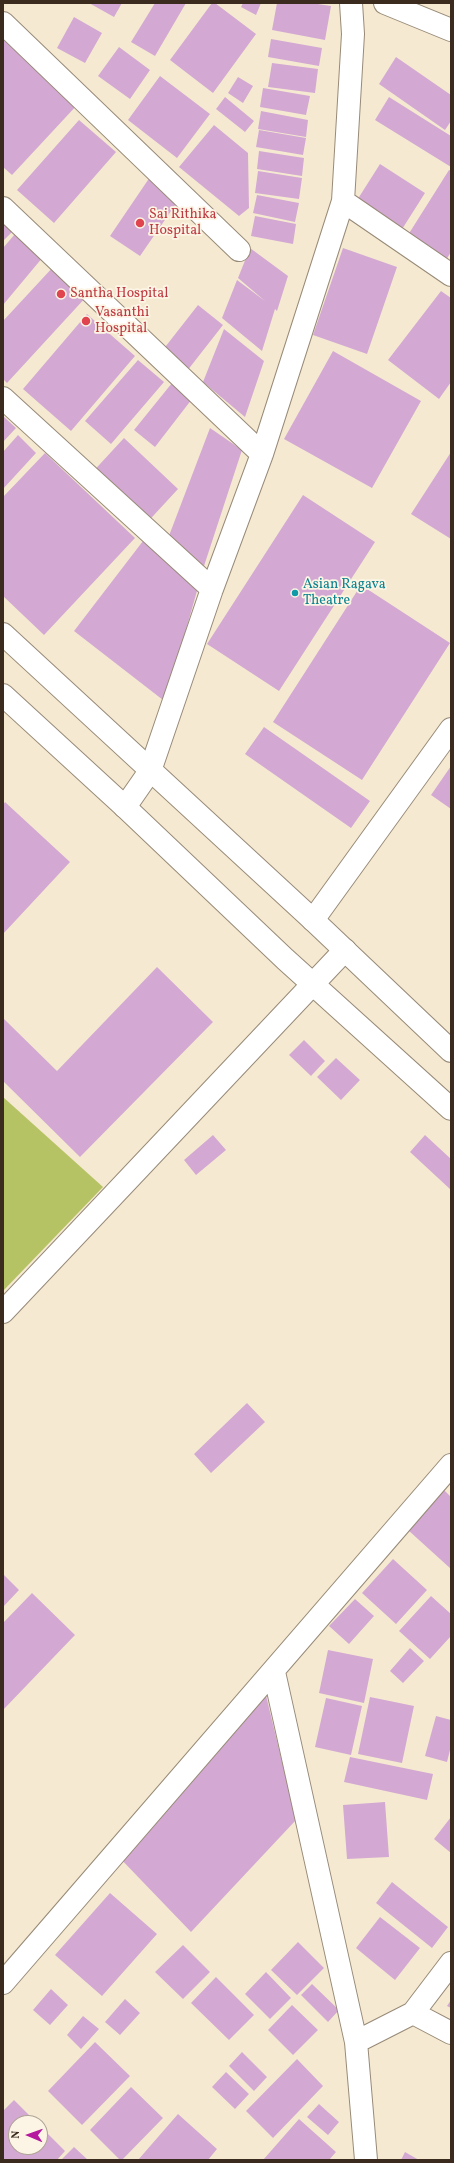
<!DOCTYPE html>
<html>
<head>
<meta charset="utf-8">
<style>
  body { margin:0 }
  #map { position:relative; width:454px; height:2163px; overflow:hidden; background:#f5ead1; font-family:Vollkorn,serif }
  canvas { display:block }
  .frame { position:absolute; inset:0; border:4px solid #3b2a1e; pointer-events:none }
  .north { position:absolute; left:8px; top:2115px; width:40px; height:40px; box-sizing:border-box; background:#fcf5e5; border:1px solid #afa495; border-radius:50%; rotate:272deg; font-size:11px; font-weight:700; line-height:16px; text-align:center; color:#3b2a1e }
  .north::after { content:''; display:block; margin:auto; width:14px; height:18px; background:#b5179e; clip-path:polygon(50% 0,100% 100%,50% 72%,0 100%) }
</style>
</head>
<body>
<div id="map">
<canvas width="454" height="2163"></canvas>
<div class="frame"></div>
<div class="north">N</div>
</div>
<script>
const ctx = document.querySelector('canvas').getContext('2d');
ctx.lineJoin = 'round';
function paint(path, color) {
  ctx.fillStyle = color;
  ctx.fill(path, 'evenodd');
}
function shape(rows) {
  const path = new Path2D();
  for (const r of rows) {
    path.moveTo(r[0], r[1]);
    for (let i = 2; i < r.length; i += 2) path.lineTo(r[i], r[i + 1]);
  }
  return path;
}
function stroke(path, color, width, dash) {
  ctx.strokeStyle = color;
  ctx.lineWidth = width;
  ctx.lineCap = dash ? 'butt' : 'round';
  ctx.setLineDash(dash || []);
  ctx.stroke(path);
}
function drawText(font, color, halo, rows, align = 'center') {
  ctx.font = font + ' Vollkorn,serif';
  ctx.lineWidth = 3.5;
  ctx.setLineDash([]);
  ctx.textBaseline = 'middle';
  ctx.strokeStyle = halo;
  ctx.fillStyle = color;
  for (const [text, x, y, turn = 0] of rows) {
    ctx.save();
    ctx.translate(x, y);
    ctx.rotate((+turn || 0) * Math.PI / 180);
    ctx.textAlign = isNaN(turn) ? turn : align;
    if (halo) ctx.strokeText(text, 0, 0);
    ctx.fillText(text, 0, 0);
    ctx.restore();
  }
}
paint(shape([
  [3,1097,103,1187,3,1291]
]), '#b6c364');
paint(shape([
  [89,3,122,3,114,17],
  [155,3,186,3,155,56,131,42],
  [212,3,215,3,256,34,213,93,170,60],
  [243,3,261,3,256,15,241,7],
  [277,3,311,3,331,6,325,40,272,30],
  [74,17,102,33,85,63,57,48],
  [3,33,78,104,12,175,3,167],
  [271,39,322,48,319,66,268,57],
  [119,47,150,70,130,99,98,76],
  [396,57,451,95,451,121,445,130,379,84],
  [272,63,318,69,315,93,268,87],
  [160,76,210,114,177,158,128,120],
  [238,77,253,86,243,103,228,93],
  [263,88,310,96,306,115,260,107],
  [225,97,254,121,245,132,216,109],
  [389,97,451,136,451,167,375,120],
  [261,111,308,120,306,137,258,129],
  [79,120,116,152,54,223,17,190],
  [214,125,248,153,249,208,239,216,179,167],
  [259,130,306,138,303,155,256,147],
  [259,151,304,158,302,176,257,169],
  [380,164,425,193,399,234,354,205],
  [449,170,451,171,451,252,446,260,408,235],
  [258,171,302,178,299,199,255,193],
  [150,177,180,198,140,256,110,236],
  [257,195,299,203,295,222,253,213],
  [255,216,296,224,293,244,251,236],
  [3,217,15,229,3,241],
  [15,234,43,257,3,305,3,248],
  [250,248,288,276,277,311,275,309,262,351,222,318,237,280,265,301,238,278],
  [343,248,397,267,367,354,313,335],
  [54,266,87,296,7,383,3,379,3,321],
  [441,291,451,298,451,382,439,399,388,360],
  [198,305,223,325,187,371,162,351],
  [87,314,135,356,71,431,23,389],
  [224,329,264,361,245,417,203,382],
  [333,351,421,401,372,488,284,439],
  [138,360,164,382,111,444,85,421],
  [172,383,192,399,155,447,134,430],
  [3,416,16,428,3,442],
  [210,428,242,450,204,566,167,541],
  [18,435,36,453,3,489,3,452],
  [124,438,178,489,142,528,88,477],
  [451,452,451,539,411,514],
  [45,453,135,538,44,635,3,596,3,497],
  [303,495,375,542,279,691,207,644],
  [143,541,199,584,183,640,163,700,74,631],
  [361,585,450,643,362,780,273,722],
  [264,727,370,801,351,828,245,754],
  [451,766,451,809,431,795],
  [5,802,70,862,3,934,3,805],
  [157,967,213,1022,80,1157,3,1081,3,1018,57,1071],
  [304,1040,325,1061,311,1076,289,1055],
  [336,1058,360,1080,341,1100,317,1077],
  [213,1135,226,1150,196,1175,184,1160],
  [425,1135,451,1159,451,1190,410,1152],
  [247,1403,265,1422,211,1473,194,1454],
  [444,1490,451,1497,451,1569,408,1530],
  [393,1559,427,1590,396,1624,362,1593],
  [3,1574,19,1590,3,1607],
  [32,1593,75,1635,3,1710,3,1623],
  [431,1596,451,1614,451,1636,430,1659,399,1631],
  [355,1599,374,1616,349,1644,329,1626],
  [410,1648,424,1661,403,1683,390,1671],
  [328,1650,373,1659,364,1703,319,1693],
  [264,1687,296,1820,191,1932,116,1854],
  [370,1697,414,1706,402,1763,358,1754],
  [326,1698,362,1706,351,1755,315,1747],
  [436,1716,451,1720,451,1746,447,1762,425,1756],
  [350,1757,433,1774,427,1800,344,1782],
  [385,1802,389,1857,347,1859,343,1805],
  [451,1817,451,1853,434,1839],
  [392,1882,448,1927,432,1948,376,1903],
  [110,1893,157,1934,102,1996,55,1955],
  [380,1917,420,1948,395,1980,356,1948],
  [298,1942,324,1968,297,1995,271,1970],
  [183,1945,210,1972,183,1999,155,1972],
  [266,1972,291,1998,270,2019,245,1994],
  [216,1977,254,2015,229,2040,191,2003],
  [312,1984,339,2010,328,2022,301,1995],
  [51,1989,68,2005,50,2025,33,2010],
  [125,1999,140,2013,120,2035,105,2022],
  [451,2000,451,2008,447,2006],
  [292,2005,318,2030,293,2055,268,2030],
  [83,2016,99,2029,81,2049,67,2035],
  [95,2042,130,2076,82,2125,48,2091],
  [242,2052,267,2077,254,2091,229,2066],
  [297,2059,323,2086,273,2138,246,2111],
  [226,2072,249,2094,235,2109,212,2087],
  [131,2087,163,2118,122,2160,120,2160,90,2130],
  [14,2100,37,2123,16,2123,16,2147,40,2147,40,2126,65,2151,57,2160,3,2160,3,2111],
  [319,2104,339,2122,328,2135,307,2117],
  [178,2114,217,2149,208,2160,138,2160],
  [299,2119,336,2152,329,2160,263,2160],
  [74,2147,88,2160,61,2160],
  [405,2152,419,2160,401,2160]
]), '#d3a9d3');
const minor = shape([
  [385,3,451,30],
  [3,23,239,250],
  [343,201,451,275],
  [3,208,262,454],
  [3,398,212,589],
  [125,807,150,771,212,589,262,454,343,201,353,34,351,3],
  [313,920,451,729],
  [3,1312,345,950],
  [274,1672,356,2042,366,2160],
  [3,1983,451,1465],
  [413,2013,451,2033],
  [356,2042,413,2013,451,1963]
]);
const major = shape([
  [3,634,313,920,451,1051],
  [3,695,125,807,285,959,451,1109]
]);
stroke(minor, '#988a78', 24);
stroke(major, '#988a78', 24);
stroke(minor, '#fff', 22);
stroke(major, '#fff', 22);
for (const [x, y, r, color] of [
  [140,223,5,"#e0444e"],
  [61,294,5,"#e0444e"],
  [86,321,5,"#e0444e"],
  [295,593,4,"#0f9aa8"]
]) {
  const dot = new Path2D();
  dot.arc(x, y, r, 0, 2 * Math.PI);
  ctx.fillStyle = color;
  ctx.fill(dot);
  stroke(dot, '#fcf5e5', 1.5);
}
drawText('14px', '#be3a42', '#fcf5e5', [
  ["Sai Rithika",149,215],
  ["Hospital",149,231],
  ["Santha Hospital",70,294],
  ["Vasanthi",95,313],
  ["Hospital",95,329]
], 'left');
drawText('14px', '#0d838f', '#fcf5e5', [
  ["Asian Ragava",303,585],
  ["Theatre",303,601]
], 'left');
</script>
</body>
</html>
